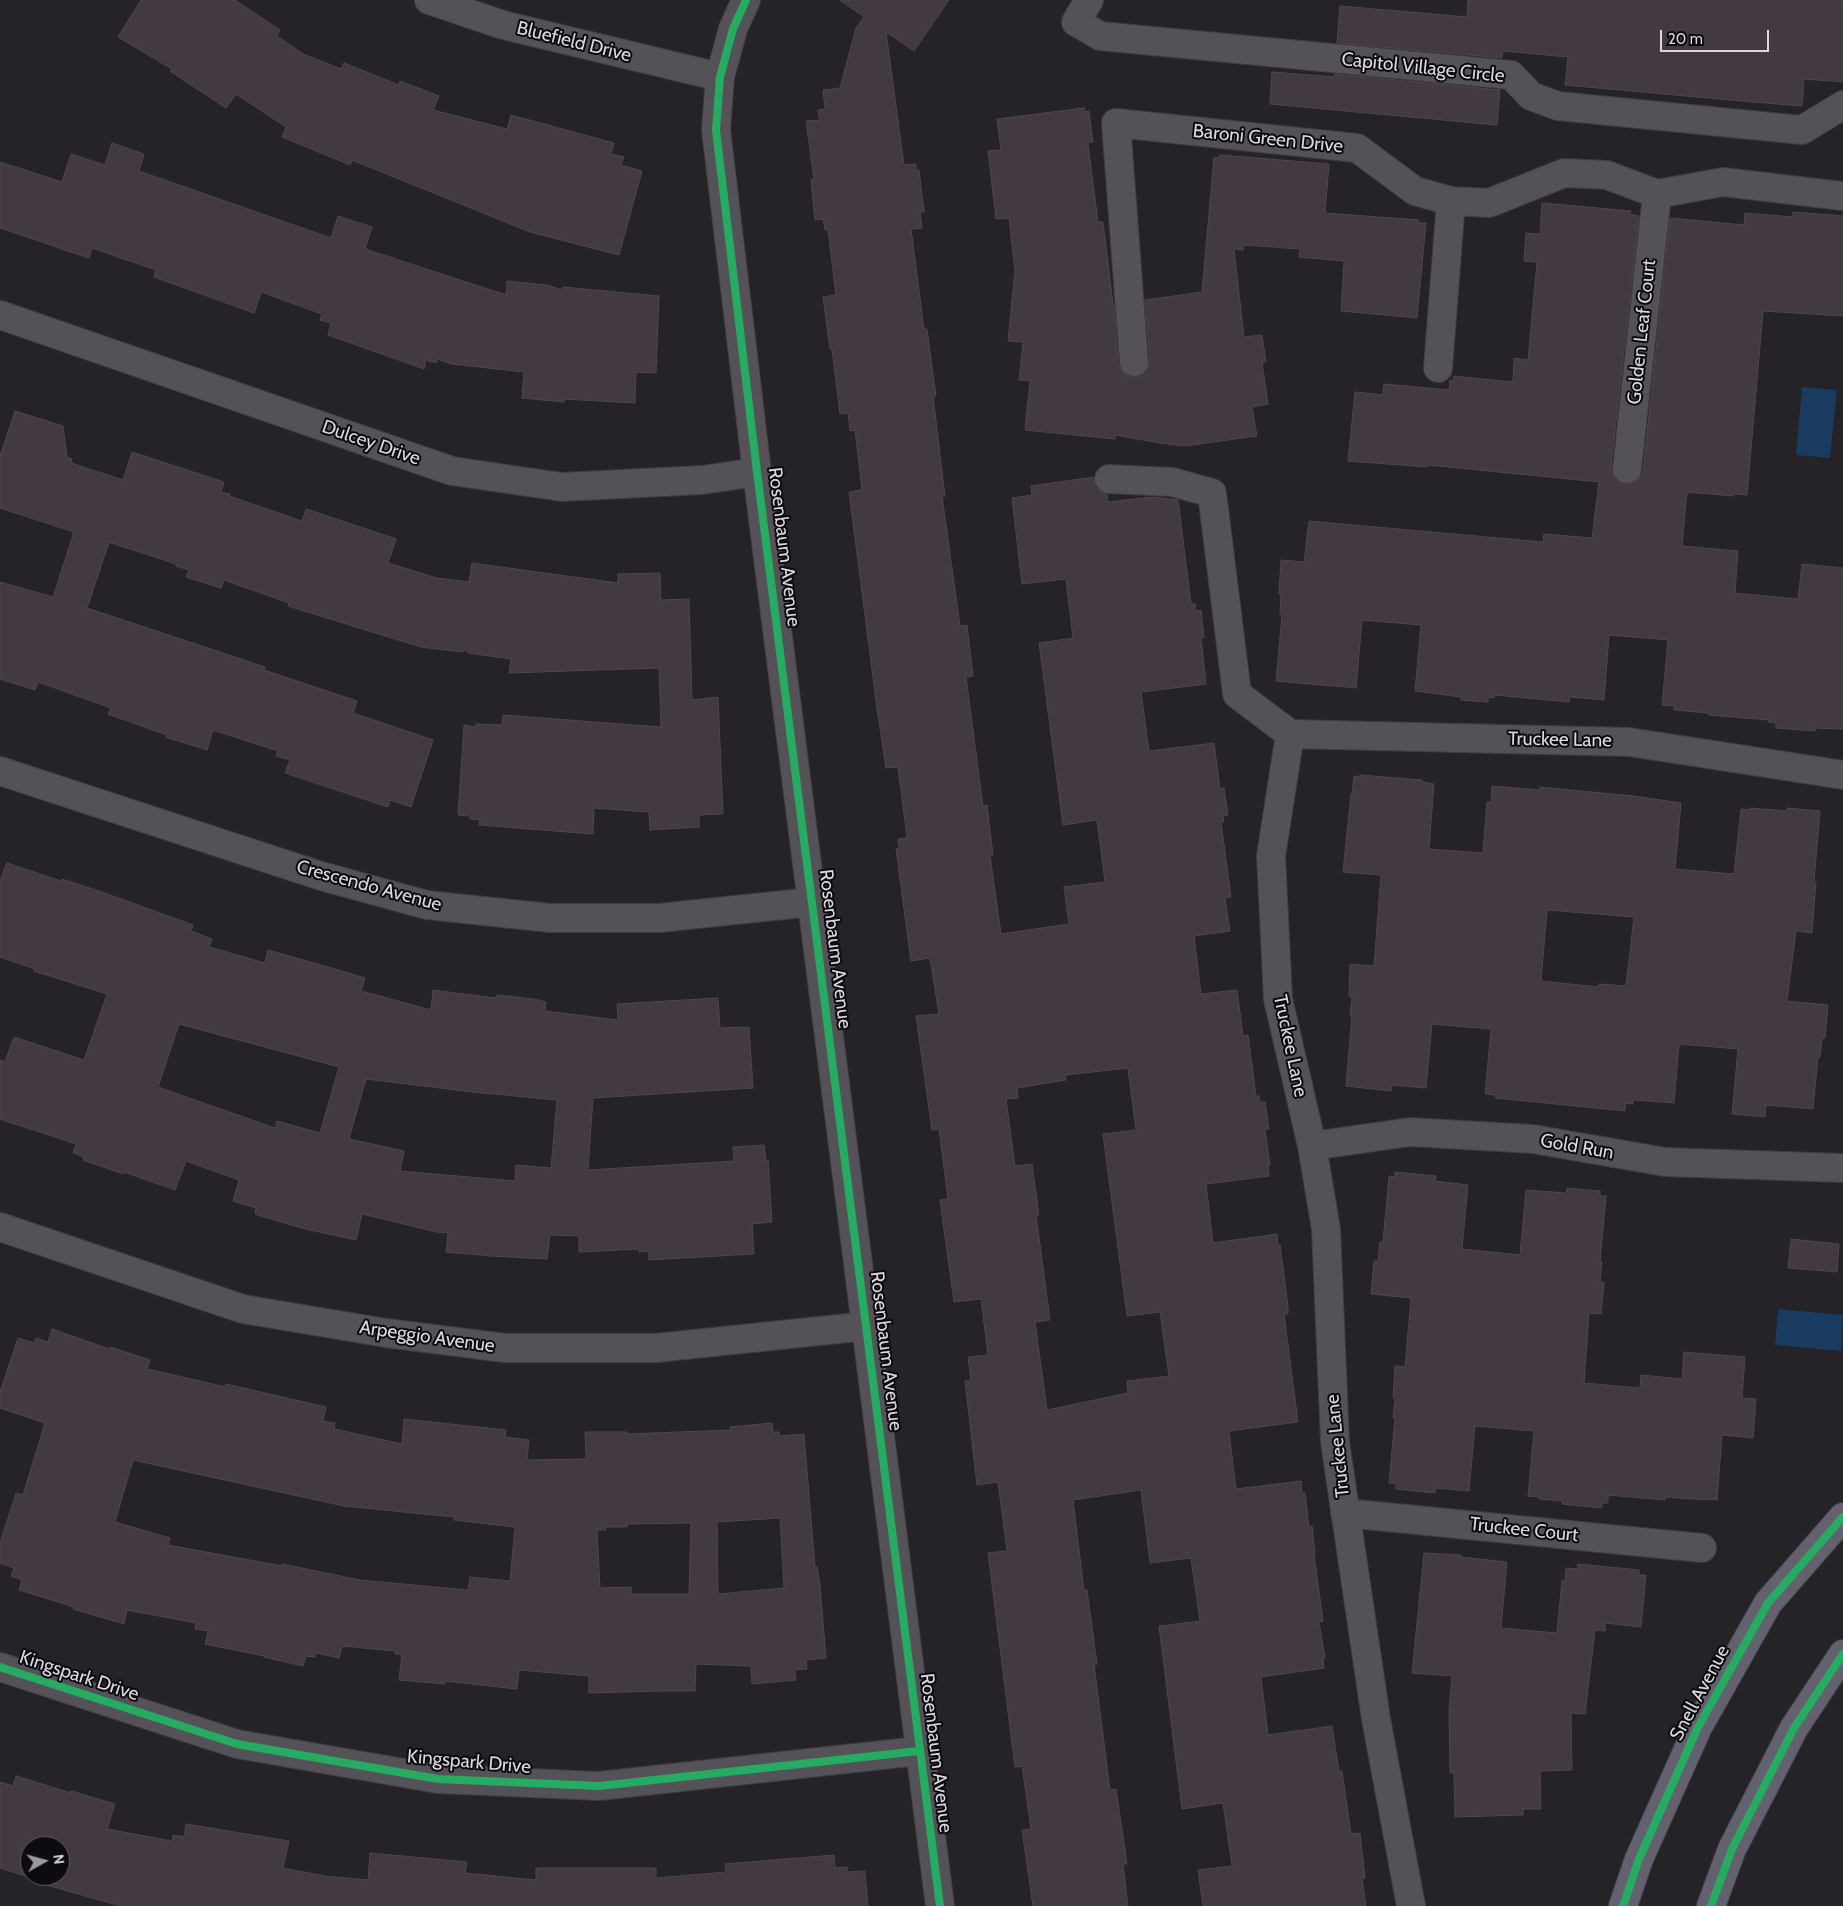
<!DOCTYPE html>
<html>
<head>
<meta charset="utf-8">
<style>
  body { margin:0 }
  #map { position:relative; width:1843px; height:1906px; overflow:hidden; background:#252228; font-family:Cabin,sans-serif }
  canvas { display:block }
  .north { position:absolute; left:20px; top:1836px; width:50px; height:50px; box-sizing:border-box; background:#0d0b10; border:1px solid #605d63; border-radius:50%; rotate:83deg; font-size:14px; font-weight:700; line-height:20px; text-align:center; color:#dcd8df }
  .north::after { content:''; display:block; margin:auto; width:18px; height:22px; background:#9c989f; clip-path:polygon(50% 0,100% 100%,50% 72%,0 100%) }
  .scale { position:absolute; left:1660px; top:30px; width:109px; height:22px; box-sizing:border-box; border:2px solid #dcd8df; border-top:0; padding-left:6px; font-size:15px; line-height:18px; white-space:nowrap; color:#dcd8df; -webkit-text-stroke:4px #0d0b10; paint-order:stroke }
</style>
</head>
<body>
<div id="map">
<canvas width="1843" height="1906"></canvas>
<div class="north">N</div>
<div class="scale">20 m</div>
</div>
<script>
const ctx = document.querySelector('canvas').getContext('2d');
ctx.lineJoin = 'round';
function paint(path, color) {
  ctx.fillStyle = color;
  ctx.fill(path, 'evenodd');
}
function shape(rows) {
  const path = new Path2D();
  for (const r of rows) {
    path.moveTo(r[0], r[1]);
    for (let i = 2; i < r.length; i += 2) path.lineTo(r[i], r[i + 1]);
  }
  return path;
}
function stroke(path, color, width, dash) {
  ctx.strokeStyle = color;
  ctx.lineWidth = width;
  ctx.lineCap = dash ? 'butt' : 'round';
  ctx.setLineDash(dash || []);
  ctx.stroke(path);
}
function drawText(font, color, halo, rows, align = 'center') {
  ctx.font = font + ' Cabin,sans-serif';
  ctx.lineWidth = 4;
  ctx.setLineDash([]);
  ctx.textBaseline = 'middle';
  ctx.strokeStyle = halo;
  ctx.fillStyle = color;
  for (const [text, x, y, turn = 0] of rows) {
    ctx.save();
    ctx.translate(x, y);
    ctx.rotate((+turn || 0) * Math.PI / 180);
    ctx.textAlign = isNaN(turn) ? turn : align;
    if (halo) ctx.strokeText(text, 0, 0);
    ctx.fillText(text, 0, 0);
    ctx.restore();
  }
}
paint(shape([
  [1802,387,1837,390,1830,458,1796,455],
  [1778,1309,1843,1315,1841,1351,1775,1345]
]), '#193b5f');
const building = shape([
  [141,0,235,0,280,30,277,36,303,54,341,69,344,63,399,85,400,81,439,96,433,110,507,129,511,115,614,143,611,154,624,157,621,165,642,171,619,255,530,232,352,160,350,165,282,137,286,127,236,94,226,108,170,71,172,69,118,37,141,0],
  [840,0,949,0,914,51,886,32,904,165,916,164,916,170,919,170,924,212,920,212,922,228,911,229,924,329,927,329,936,396,933,396,945,496,942,496,960,626,967,625,973,676,966,677,983,806,987,805,993,855,990,855,1001,934,1069,924,1064,887,1105,882,1097,820,1063,825,1039,643,1073,638,1066,579,1022,584,1012,498,1032,495,1031,486,1094,477,1095,487,1100,492,1107,494,1108,502,1152,497,1178,500,1191,604,1195,604,1196,611,1201,610,1204,638,1201,638,1206,684,1141,692,1149,751,1214,743,1220,789,1224,788,1228,815,1223,816,1224,822,1221,822,1231,897,1225,898,1230,931,1194,936,1201,994,1237,990,1243,1036,1248,1035,1256,1096,1259,1096,1260,1102,1265,1102,1269,1129,1265,1129,1270,1165,1268,1165,1269,1176,1206,1184,1213,1243,1277,1234,1278,1245,1280,1245,1288,1307,1288,1314,1284,1314,1298,1422,1229,1431,1236,1489,1301,1481,1302,1493,1305,1493,1309,1527,1312,1526,1315,1553,1314,1554,1323,1621,1319,1622,1325,1658,1323,1658,1324,1668,1261,1677,1268,1735,1332,1726,1339,1771,1342,1771,1351,1834,1360,1833,1365,1878,1362,1879,1366,1906,1203,1906,1198,1870,1232,1866,1223,1803,1182,1809,1159,1626,1200,1621,1191,1558,1150,1563,1141,1490,1073,1500,1084,1591,1087,1590,1097,1664,1094,1664,1110,1790,1116,1789,1127,1864,1123,1864,1128,1906,1033,1906,1022,1830,1031,1829,1022,1766,1015,1767,988,1553,1007,1551,998,1482,977,1485,965,1381,971,1380,968,1357,988,1355,981,1299,954,1302,940,1200,948,1199,939,1129,932,1130,916,1016,939,1014,930,958,911,961,896,849,899,848,898,839,907,838,898,767,886,768,877,708,849,492,862,490,855,430,850,431,848,413,840,414,832,349,830,349,823,297,836,295,828,230,825,230,823,219,815,220,811,180,814,179,806,121,820,120,818,110,825,109,823,90,840,88,856,28,864,17,840,0],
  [1128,1068,1136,1130,1103,1134,1127,1316,1160,1312,1169,1376,1127,1381,1128,1393,1047,1410,1035,1322,1050,1320,1036,1215,1039,1215,1032,1164,1015,1166,1006,1099,1018,1098,1017,1088,1066,1080,1065,1075,1128,1068],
  [1468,0,1843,0,1843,82,1804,79,1802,106,1741,101,1565,85,1568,57,1503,51,1502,58,1337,43,1340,6,1467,17,1468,0],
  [1272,72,1334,77,1335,74,1500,90,1497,125,1270,104,1272,72],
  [1084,108,1085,112,1089,111,1093,142,1089,142,1088,144,1098,222,1103,222,1113,304,1114,304,1118,363,1121,370,1127,376,1135,378,1142,375,1148,368,1150,361,1145,300,1202,292,1214,157,1219,158,1220,155,1329,164,1325,213,1419,220,1418,223,1426,223,1417,318,1341,311,1344,261,1299,257,1300,249,1244,245,1243,250,1234,249,1244,337,1262,335,1266,362,1262,362,1268,404,1252,407,1257,436,1184,446,1160,443,1115,435,1115,439,1025,430,1030,381,1019,380,1023,342,1008,341,1015,270,1009,218,996,219,988,151,1001,150,997,119,1084,108],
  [112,143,144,154,139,171,331,238,338,216,372,227,365,249,506,295,507,281,547,285,562,290,563,287,659,296,656,373,636,372,635,403,564,399,564,402,522,398,524,372,452,364,437,359,436,363,426,360,424,369,328,335,331,323,320,320,322,314,261,292,254,313,154,277,156,270,92,248,89,258,0,228,0,162,62,182,71,154,105,165,112,143],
  [1542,203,1631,211,1630,214,1639,216,1611,467,1613,475,1617,481,1626,485,1634,483,1639,479,1643,471,1670,218,1744,225,1745,213,1793,217,1793,212,1843,216,1843,316,1763,311,1747,495,1733,494,1733,496,1687,492,1682,546,1738,551,1735,593,1798,599,1802,564,1843,568,1843,729,1815,728,1815,731,1776,728,1776,723,1768,722,1769,720,1708,715,1708,713,1674,710,1674,706,1662,705,1668,640,1609,635,1604,700,1570,697,1569,702,1495,695,1494,698,1488,697,1488,702,1461,700,1461,697,1415,691,1421,625,1362,620,1356,688,1276,681,1282,615,1280,614,1281,594,1279,594,1281,560,1304,562,1309,521,1543,542,1544,534,1592,538,1599,482,1428,465,1428,467,1348,461,1355,392,1383,395,1384,384,1449,390,1450,380,1454,381,1454,376,1513,382,1514,358,1528,360,1537,262,1524,261,1526,233,1540,234,1542,203],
  [15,411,63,426,67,457,72,459,71,463,123,480,132,452,224,482,221,492,230,494,229,496,302,521,306,509,396,539,388,563,437,578,469,582,472,563,618,583,618,574,660,573,661,600,689,599,692,700,718,697,723,814,699,815,699,827,650,830,649,812,594,808,593,834,479,825,480,820,470,819,470,816,458,815,464,725,476,727,476,724,502,725,503,715,661,727,659,668,509,673,511,659,468,653,468,651,464,650,463,652,421,647,288,606,289,603,224,580,221,588,186,577,189,570,176,566,176,564,109,542,87,608,265,667,264,670,357,701,353,713,433,740,411,807,390,800,388,807,285,773,290,760,276,756,278,751,213,730,207,750,166,737,167,735,108,714,111,708,38,682,35,690,0,679,0,582,53,597,74,532,0,508,0,456,15,411],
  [1360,775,1422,780,1422,782,1434,784,1429,849,1483,853,1487,802,1491,802,1492,786,1540,790,1540,787,1634,796,1681,803,1675,869,1734,874,1741,809,1750,810,1750,808,1787,811,1787,808,1820,811,1814,881,1816,882,1812,933,1796,931,1787,1001,1828,1005,1825,1038,1822,1038,1820,1057,1818,1057,1813,1109,1766,1105,1765,1117,1732,1114,1738,1049,1679,1044,1674,1103,1633,1100,1633,1104,1625,1103,1625,1111,1496,1098,1495,1095,1485,1094,1491,1029,1432,1024,1426,1088,1392,1085,1391,1091,1346,1086,1352,1016,1350,1016,1352,997,1349,996,1350,964,1374,966,1381,875,1343,872,1351,794,1352,794,1354,776,1360,777,1360,775],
  [1547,910,1634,917,1626,986,1599,984,1599,987,1541,981,1547,910],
  [7,863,61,881,62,879,102,892,193,925,191,931,212,939,209,947,265,963,268,950,321,965,365,978,361,991,431,1010,433,990,496,998,497,995,534,999,546,1002,545,1011,618,1020,617,1004,718,998,720,1028,749,1027,753,1088,593,1098,588,1170,734,1161,733,1147,764,1145,766,1161,768,1160,772,1222,752,1224,754,1254,649,1260,649,1251,639,1252,639,1249,579,1252,579,1236,550,1235,547,1259,491,1256,446,1252,448,1233,437,1232,362,1214,356,1240,301,1228,255,1214,256,1208,233,1201,239,1180,186,1161,175,1190,124,1172,123,1174,83,1160,84,1157,73,1153,76,1144,0,1119,0,1060,5,1062,14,1037,84,1060,107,994,34,971,35,969,0,957,0,881,7,863],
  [179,1024,339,1067,320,1133,277,1121,275,1128,158,1087,179,1024],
  [366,1079,472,1092,557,1100,551,1168,516,1165,515,1181,400,1171,404,1151,349,1139,366,1079],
  [1395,1172,1436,1176,1435,1181,1468,1185,1462,1249,1520,1255,1526,1190,1566,1193,1567,1188,1600,1191,1600,1196,1606,1196,1600,1262,1602,1262,1600,1282,1604,1282,1601,1314,1589,1313,1584,1383,1640,1388,1641,1375,1682,1379,1684,1352,1745,1357,1742,1398,1756,1399,1753,1438,1722,1435,1717,1500,1707,1499,1707,1500,1665,1497,1665,1500,1608,1495,1608,1503,1602,1503,1602,1508,1562,1504,1563,1501,1539,1499,1539,1497,1528,1496,1534,1431,1475,1426,1469,1491,1436,1488,1435,1493,1396,1489,1396,1484,1389,1483,1395,1418,1393,1418,1395,1399,1393,1398,1395,1366,1405,1367,1411,1298,1371,1294,1374,1261,1378,1261,1380,1242,1383,1242,1389,1176,1395,1177,1395,1172],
  [1791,1239,1839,1244,1837,1272,1788,1268,1791,1239],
  [52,1329,109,1349,110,1347,150,1360,147,1369,226,1387,226,1384,326,1407,323,1421,335,1423,334,1429,402,1444,404,1419,506,1430,505,1437,529,1440,527,1460,586,1459,585,1432,627,1432,627,1434,731,1430,730,1427,772,1423,773,1432,779,1432,780,1436,804,1434,815,1567,817,1567,820,1585,826,1658,806,1660,807,1669,795,1670,796,1680,752,1684,751,1666,696,1664,695,1691,659,1691,589,1693,589,1676,519,1670,517,1689,445,1681,445,1684,399,1680,402,1654,395,1654,395,1651,342,1646,339,1658,316,1653,315,1657,306,1656,303,1666,264,1657,264,1656,205,1644,208,1631,195,1629,196,1623,127,1610,124,1624,73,1609,74,1607,19,1590,22,1580,11,1576,14,1568,0,1563,0,1543,16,1493,23,1495,45,1423,0,1408,0,1392,18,1338,34,1343,36,1338,48,1342,52,1329],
  [133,1460,344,1506,454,1517,454,1520,515,1527,510,1581,470,1577,468,1590,360,1580,282,1564,282,1566,168,1545,170,1538,115,1522,133,1460],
  [780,1518,784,1588,718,1594,717,1522,780,1518],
  [691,1523,689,1594,631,1594,631,1587,600,1588,597,1530,606,1530,605,1527,627,1527,627,1524,691,1523],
  [1424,1553,1461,1555,1461,1557,1507,1562,1501,1628,1557,1633,1562,1581,1565,1581,1566,1568,1577,1569,1578,1564,1639,1570,1639,1575,1646,1575,1641,1627,1605,1623,1605,1631,1595,1630,1585,1714,1571,1713,1572,1770,1540,1771,1541,1809,1523,1809,1523,1815,1455,1817,1454,1773,1450,1773,1449,1710,1452,1676,1412,1673,1424,1553],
  [16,1776,71,1793,71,1791,115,1804,107,1829,172,1841,173,1835,184,1837,186,1824,289,1841,283,1868,325,1876,368,1880,370,1853,467,1862,465,1873,536,1880,536,1868,656,1868,656,1878,726,1872,725,1864,834,1855,835,1868,847,1867,847,1872,865,1871,868,1906,120,1906,47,1885,48,1883,0,1868,0,1782,13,1786,16,1776],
  [30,1846,60,1846,60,1876,30,1876,30,1846]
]);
paint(building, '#423942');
stroke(building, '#4c484c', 1);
const minor = shape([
  [429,0,503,25,720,77],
  [746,0,733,29,720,77,716,130,757,472,940,1906],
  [1089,0,1076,22,1100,36,1511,75,1531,96,1558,106,1802,130,1843,105],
  [0,315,452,471,562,487,702,480,757,472],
  [1134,362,1116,123,1357,148,1415,191,1451,201,1489,203,1564,173,1607,175,1657,194,1723,182,1843,196],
  [1438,368,1451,201],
  [1627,469,1657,194],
  [1109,479,1172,482,1212,493,1237,694,1290,734],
  [1290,734,1271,856,1278,999,1312,1146,1326,1229,1335,1442,1376,1719,1411,1906],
  [1290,734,1629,742,1843,775],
  [0,771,321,876,427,905,550,918,659,918,812,902],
  [1312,1146,1410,1132,1533,1139,1665,1162,1843,1168],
  [0,1227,243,1309,386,1333,505,1348,656,1348,867,1326],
  [1345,1513,1702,1548],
  [0,1667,237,1744,438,1779,599,1786,919,1751]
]);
const major = shape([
  [1623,1906,1639,1859,1698,1727,1768,1603,1843,1517],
  [1711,1906,1732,1849,1794,1728,1843,1654]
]);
stroke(minor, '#403d42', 30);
stroke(major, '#403d42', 30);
stroke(minor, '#555257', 28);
stroke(major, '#62616d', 28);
stroke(shape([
  [746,0,733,29,720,77,716,130,757,472,940,1906],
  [0,1667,237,1744,438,1779,599,1786,919,1751],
  [1623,1906,1639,1859,1698,1727,1768,1603,1843,1517],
  [1711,1906,1732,1849,1794,1728,1843,1654]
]), '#26ab63', 8);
drawText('19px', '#dcd8df', '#0d0b10', [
  ["Bluefield Drive",574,42,14],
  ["Capitol Village Circle",1423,68,6],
  ["Baroni Green Drive",1268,139,6],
  ["Golden Leaf Court",1642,332,-84],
  ["Dulcey Drive",371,443,19],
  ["Rosenbaum Avenue",784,547,83],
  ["Truckee Lane",1560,740,1],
  ["Crescendo Avenue",369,886,15],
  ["Rosenbaum Avenue",835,949,83],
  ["Truckee Lane",1290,1046,78],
  ["Gold Run",1577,1147,10],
  ["Arpeggio Avenue",427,1337,8],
  ["Rosenbaum Avenue",886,1351,83],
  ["Truckee Lane",1338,1446,-96],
  ["Truckee Court",1524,1530,6],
  ["Kingspark Drive",79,1676,18],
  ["Snell Avenue",1700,1693,-62],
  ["Rosenbaum Avenue",936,1753,83],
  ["Kingspark Drive",469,1762,5]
]);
</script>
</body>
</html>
